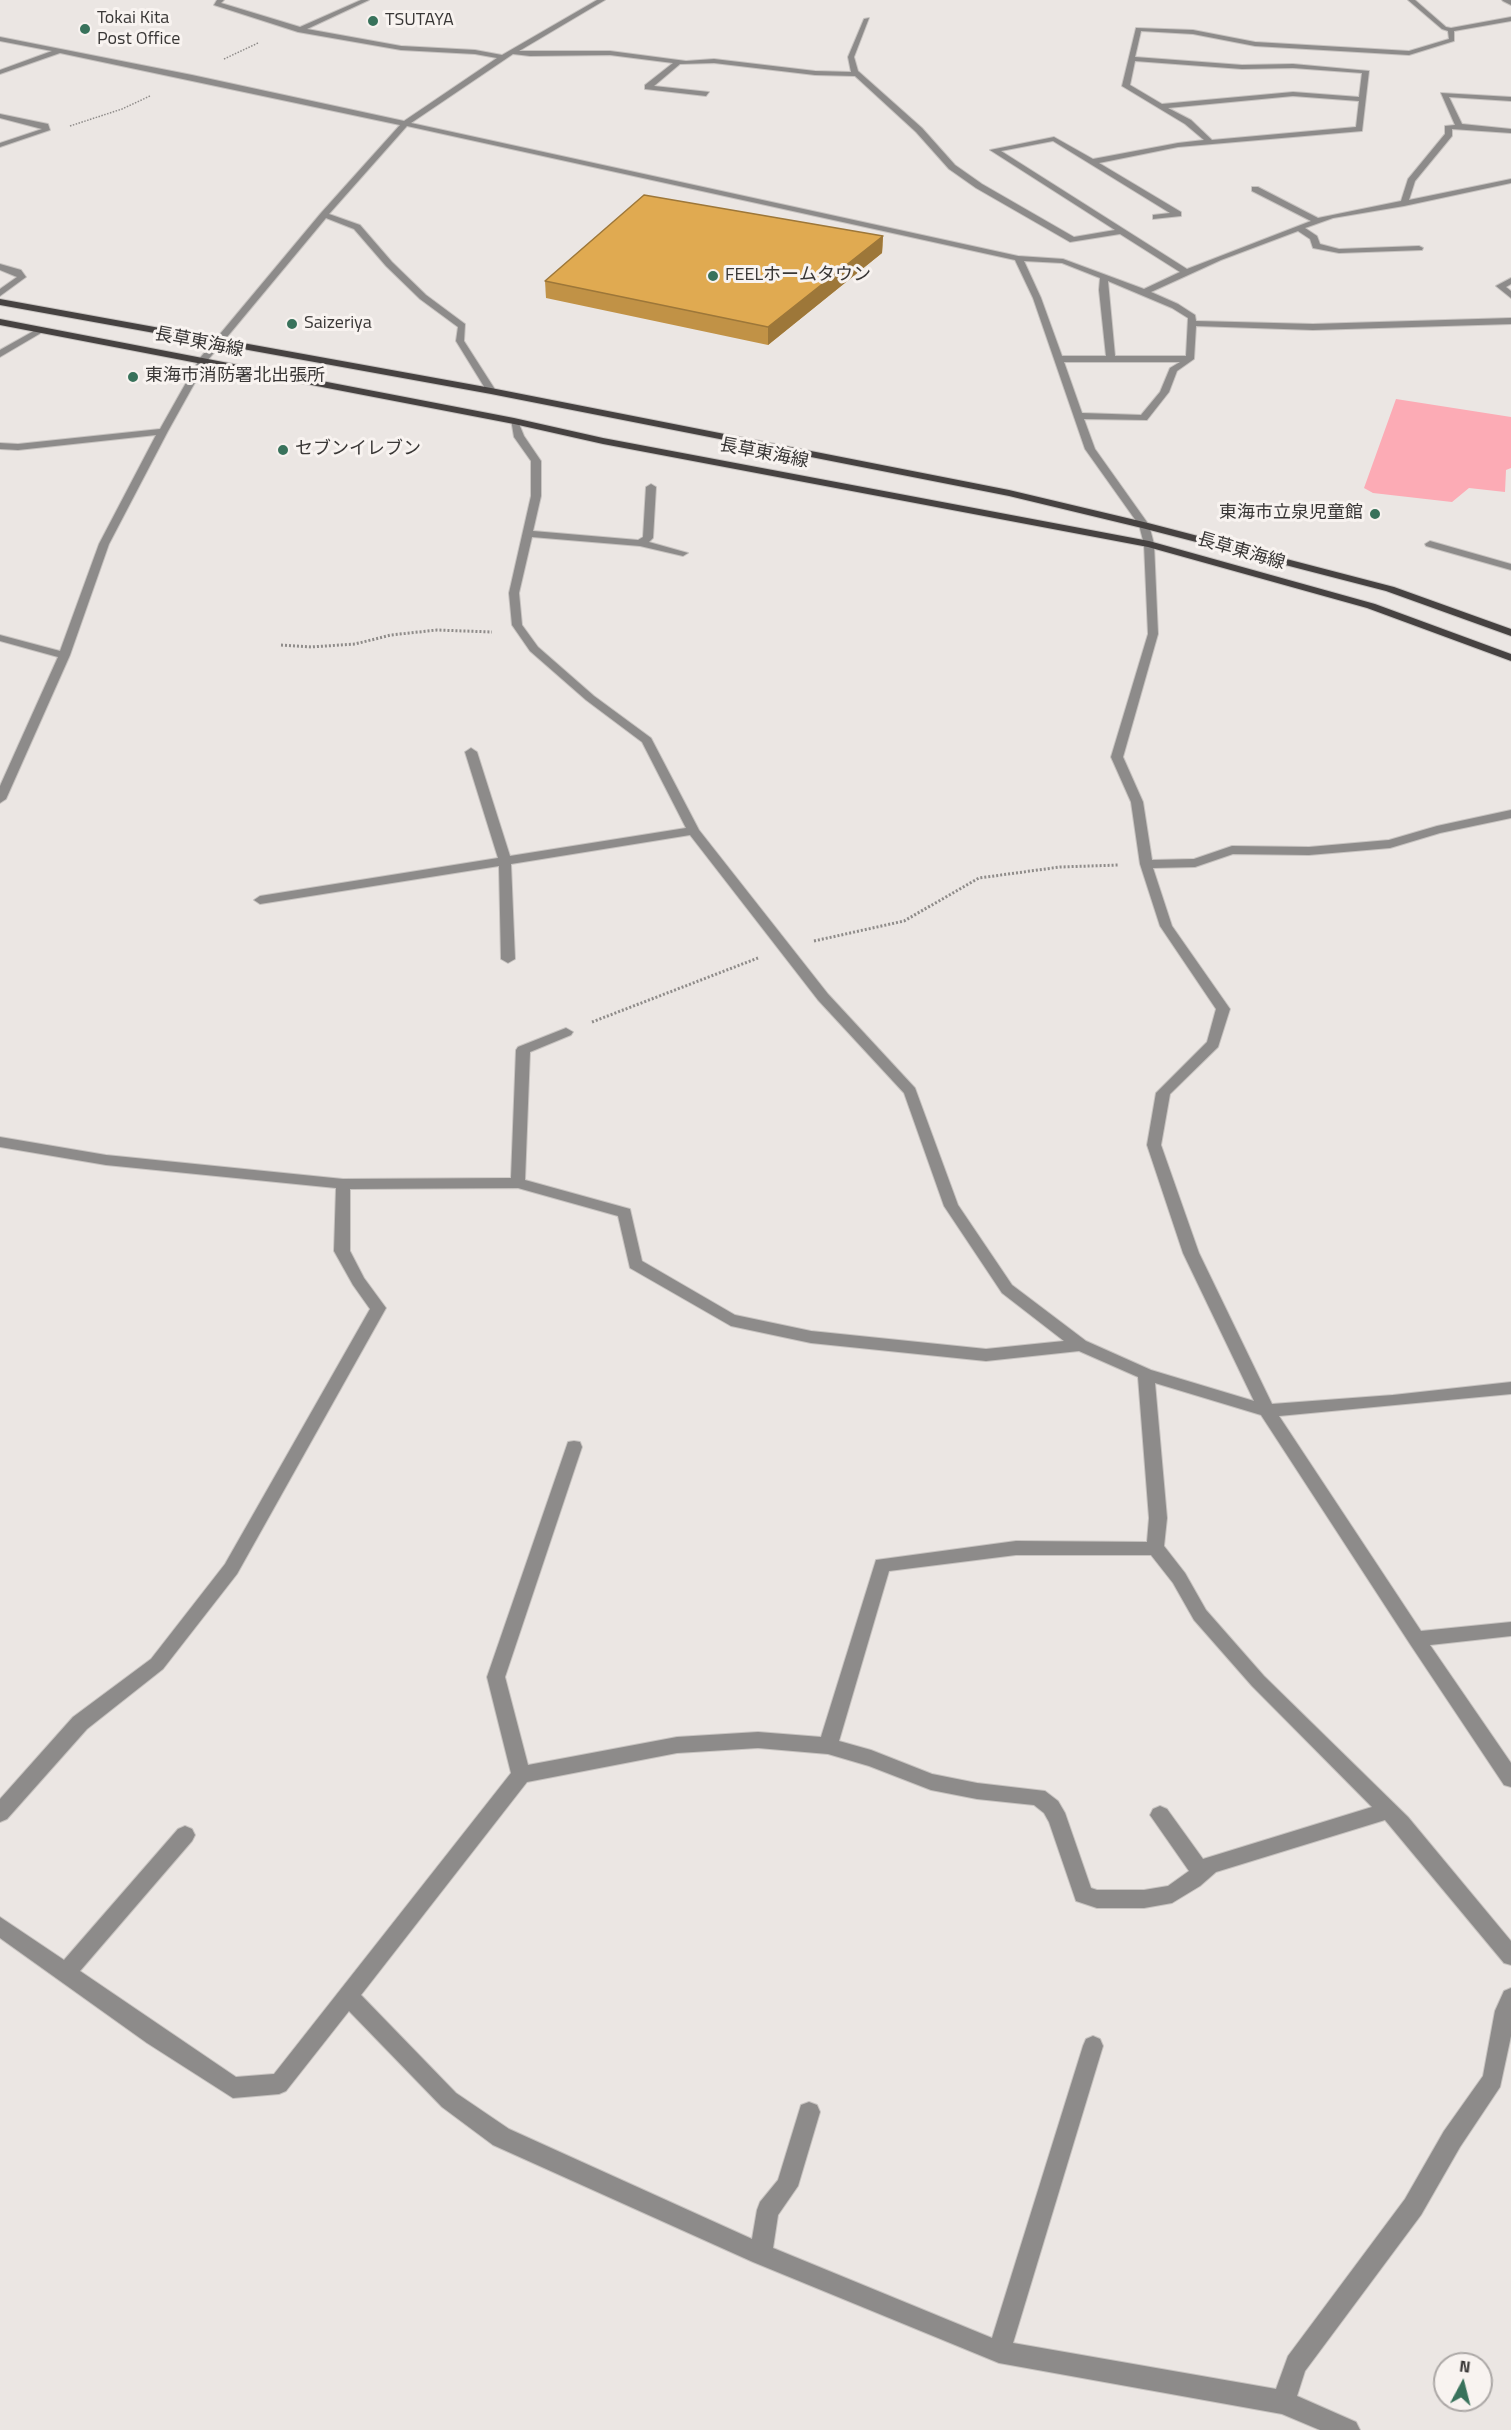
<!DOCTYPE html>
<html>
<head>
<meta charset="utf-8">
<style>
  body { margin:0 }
  #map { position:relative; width:1511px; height:2430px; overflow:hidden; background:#ebe6e3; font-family:"Titillium Web",sans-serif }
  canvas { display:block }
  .north { position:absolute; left:1433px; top:2352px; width:60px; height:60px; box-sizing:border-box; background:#f8f3f0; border:2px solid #aca8a6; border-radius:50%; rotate:7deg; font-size:16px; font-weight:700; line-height:24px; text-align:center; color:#393736 }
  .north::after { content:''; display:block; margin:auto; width:21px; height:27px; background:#38725b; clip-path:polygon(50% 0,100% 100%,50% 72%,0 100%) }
</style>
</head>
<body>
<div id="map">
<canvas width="1511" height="2430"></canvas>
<div class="north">N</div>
</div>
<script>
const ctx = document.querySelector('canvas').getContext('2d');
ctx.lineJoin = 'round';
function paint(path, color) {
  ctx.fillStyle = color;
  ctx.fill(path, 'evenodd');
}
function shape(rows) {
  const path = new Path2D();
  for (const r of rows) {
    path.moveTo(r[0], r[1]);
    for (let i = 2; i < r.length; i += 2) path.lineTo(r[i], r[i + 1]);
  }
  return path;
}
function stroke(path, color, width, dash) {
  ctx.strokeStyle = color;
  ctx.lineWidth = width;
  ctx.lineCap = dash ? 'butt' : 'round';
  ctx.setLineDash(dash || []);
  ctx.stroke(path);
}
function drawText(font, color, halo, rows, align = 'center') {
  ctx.font = font + ' "Titillium Web","Noto Sans JP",sans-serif';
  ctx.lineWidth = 6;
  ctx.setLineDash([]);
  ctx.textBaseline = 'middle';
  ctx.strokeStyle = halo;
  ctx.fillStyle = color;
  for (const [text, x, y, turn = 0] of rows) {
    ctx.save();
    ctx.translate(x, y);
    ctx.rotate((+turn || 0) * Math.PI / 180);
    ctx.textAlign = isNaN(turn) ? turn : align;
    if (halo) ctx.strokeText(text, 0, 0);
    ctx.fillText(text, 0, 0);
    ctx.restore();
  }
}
paint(shape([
  [1396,399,1511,417,1511,468,1506,470,1505,492,1469,488,1452,502,1373,493,1364,488]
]), '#fcabb5');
const minor = shape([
  [217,0,224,0,221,3,300,27,361,0,369,0,307,29,401,46,475,50,502,55,597,0,605,0,519,51,610,51,686,61,714,59,815,71,851,72,848,57,864,19,869,18,854,57,858,71,922,128,955,165,982,184,1074,237,1115,230,990,150,1054,137,1093,159,1178,143,1204,140,1185,124,1122,86,1136,28,1193,30,1255,42,1409,51,1449,39,1448,31,1442,29,1408,0,1415,0,1446,27,1451,28,1511,17,1511,21,1454,31,1454,41,1409,55,1255,46,1193,34,1141,31,1135,57,1242,65,1293,64,1369,71,1362,131,1178,147,1099,163,1181,212,1181,216,1153,219,1153,215,1170,213,1053,141,1001,151,1187,269,1311,221,1252,191,1252,187,1258,187,1318,218,1401,201,1408,179,1445,134,1445,126,1455,125,1441,93,1511,97,1511,101,1449,97,1462,124,1511,129,1511,133,1452,129,1452,136,1415,181,1409,200,1511,179,1511,183,1404,206,1333,218,1305,228,1317,236,1320,244,1339,249,1419,246,1423,248,1422,250,1339,253,1313,248,1310,239,1298,231,1221,260,1151,292,1178,304,1195,315,1196,321,1313,324,1511,318,1511,324,1313,330,1196,326,1194,359,1177,371,1169,392,1147,420,1084,419,1095,449,1149,525,1154,544,1158,634,1123,757,1143,802,1152,860,1194,859,1232,846,1309,847,1389,840,1437,826,1511,810,1511,818,1440,833,1390,848,1309,855,1233,854,1195,867,1153,868,1172,926,1230,1009,1218,1047,1170,1094,1161,1145,1199,1253,1272,1404,1393,1395,1511,1382,1511,1394,1279,1416,1421,1631,1511,1622,1511,1636,1430,1645,1511,1763,1511,1787,1504,1785,1410,1644,1261,1415,1155,1383,1167,1518,1164,1546,1185,1573,1206,1610,1264,1676,1408,1817,1511,1941,1511,1965,1504,1963,1385,1820,1216,1872,1200,1886,1172,1903,1144,1908,1097,1908,1076,1901,1049,1822,1044,1813,1034,1805,977,1799,931,1790,869,1766,828,1754,758,1748,677,1753,527,1782,361,1995,456,2093,509,2129,752,2239,757,2210,760,2202,778,2180,801,2105,809,2102,817,2105,820,2112,798,2186,778,2215,773,2248,992,2338,1083,2046,1086,2039,1093,2036,1100,2039,1103,2046,1013,2343,1276,2389,1288,2356,1405,2199,1444,2131,1483,2076,1495,2011,1504,1991,1511,1988,1511,2036,1500,2087,1460,2147,1421,2215,1305,2371,1297,2396,1356,2422,1360,2430,1320,2430,1282,2414,999,2363,753,2262,493,2145,442,2107,349,2011,286,2091,279,2094,233,2098,147,2043,0,1938,0,1917,64,1960,178,1829,185,1826,192,1829,195,1835,192,1841,80,1971,236,2077,274,2074,511,1773,487,1677,568,1442,574,1441,580,1442,582,1447,505,1677,528,1765,677,1737,758,1732,821,1737,876,1560,1016,1541,1147,1542,1149,1518,1138,1377,1079,1351,986,1361,811,1343,731,1326,630,1268,618,1216,518,1188,350,1189,350,1251,364,1278,386,1308,237,1574,163,1669,87,1729,7,1819,0,1822,0,1799,73,1717,151,1659,225,1564,370,1309,353,1285,334,1251,336,1188,106,1165,0,1147,0,1137,106,1155,343,1179,511,1178,516,1050,518,1047,566,1028,573,1032,571,1035,530,1052,525,1180,630,1209,642,1261,735,1315,811,1331,986,1349,1064,1341,1002,1293,944,1206,904,1093,818,1000,690,835,511,864,515,959,508,963,501,959,499,866,260,904,254,900,260,896,498,858,465,752,471,748,477,752,510,856,686,828,642,742,586,700,530,651,512,625,509,593,531,496,531,461,514,437,511,419,517,419,524,436,541,461,541,496,533,531,638,540,643,537,646,487,651,484,656,487,653,538,649,542,688,553,683,556,640,546,532,537,519,593,522,625,538,647,594,696,651,738,699,830,828,994,915,1088,958,1205,1012,1285,1086,1341,1151,1370,1254,1401,1183,1253,1147,1145,1156,1093,1207,1042,1216,1009,1160,926,1140,864,1131,802,1111,757,1148,634,1144,544,1139,525,1085,449,1033,298,1015,260,407,126,329,214,360,225,392,262,426,295,465,324,464,341,496,391,488,393,456,341,458,327,420,299,386,266,354,229,326,218,207,361,168,431,109,544,70,655,6,799,0,803,0,786,58,657,0,641,0,635,60,651,99,544,156,435,18,450,0,449,0,443,18,444,160,429,200,358,321,213,400,125,60,53,0,74,0,70,52,51,0,41,0,37,192,75,404,121,497,58,475,54,401,50,298,32,214,5,217,0],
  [513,54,530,56,610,55,673,63,645,85,645,89,706,96,709,92,654,86,680,64,714,63,815,75,855,76,916,132,949,169,976,188,1070,242,1120,234,1180,272,1144,289,1063,259,1018,256,411,123,513,54],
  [1135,61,1242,69,1293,68,1362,73,1359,97,1293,92,1162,104,1130,85,1135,61],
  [1293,96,1359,101,1356,127,1212,140,1191,120,1168,108,1293,96],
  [1024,261,1062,263,1100,278,1099,290,1106,356,1062,356,1041,298,1024,261],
  [1108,281,1172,308,1188,318,1186,356,1115,356,1108,281],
  [1064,362,1180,362,1170,368,1160,392,1141,415,1082,413,1064,362],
  [1016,1555,1151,1555,1173,1583,1194,1620,1252,1686,1372,1807,1203,1859,1167,1809,1160,1806,1153,1809,1150,1815,1189,1871,1168,1886,1144,1890,1097,1890,1091,1888,1065,1813,1058,1801,1045,1791,977,1783,932,1774,871,1750,839,1741,889,1571,1016,1555],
  [1502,0,1511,0,1511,5,1503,1,1502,0],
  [0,114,48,124,50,130,0,147,0,143,42,129,0,118,0,114],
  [0,264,21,270,26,277,0,296,0,289,17,277,0,270,0,264],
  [1511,278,1511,284,1506,287,1511,291,1511,298,1496,286,1511,278],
  [39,328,46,330,0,357,0,350,39,328],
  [1430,541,1511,564,1511,570,1426,546,1425,544,1430,541]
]);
const major = shape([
  [0,299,491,388,1009,490,1148,523,1394,587,1511,629,1511,636,1386,591,1142,528,1009,496,491,394,0,305,0,299],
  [0,319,514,418,603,438,1149,541,1375,604,1511,654,1511,661,1367,608,1148,547,603,444,514,424,0,325,0,319]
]);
stroke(minor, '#c7c3c0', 2);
stroke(major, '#c7c3c0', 2);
stroke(shape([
  [224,59,258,43],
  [70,126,122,109,150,96]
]), '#8f8c8a', 1.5, [1.5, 1.5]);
stroke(shape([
  [281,645,311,647,355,644,391,635,437,630,492,632],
  [814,941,904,921,979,878,1060,867,1119,865],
  [592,1022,758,958]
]), '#8f8c8a', 3, [2, 2]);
paint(minor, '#8d8b8a');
paint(major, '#464241');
paint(shape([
  [883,236,882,253,768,345,546,298,545,281]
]), '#c19246');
paint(shape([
  [883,236,882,253,768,345,768,327]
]), '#9d7739');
const building = shape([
  [644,195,883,236,768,327,545,281,644,195]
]);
paint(building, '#e0aa51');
stroke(building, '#9d7739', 1.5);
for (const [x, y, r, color] of [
  [373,21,6,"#38725b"],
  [85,29,6,"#38725b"],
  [713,276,6,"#38725b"],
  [292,324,6,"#38725b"],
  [133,377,6,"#38725b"],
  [283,450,6,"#38725b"],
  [1375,514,6,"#38725b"]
]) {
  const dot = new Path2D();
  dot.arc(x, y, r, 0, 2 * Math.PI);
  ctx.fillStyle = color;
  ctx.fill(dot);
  stroke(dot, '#f8f3f0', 2);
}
drawText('18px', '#393736', '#f8f3f0', [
  ["Tokai Kita",97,19],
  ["Post Office",97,40],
  ["TSUTAYA",385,21],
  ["FEELホームタウン",725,276],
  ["Saizeriya",304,324],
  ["東海市消防署北出張所",145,377],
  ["セブンイレブン",295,450],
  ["東海市立泉児童館",1363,514,"right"]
], 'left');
drawText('18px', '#393736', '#f8f3f0', [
  ["長草東海線",199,343,11],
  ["長草東海線",764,454,11],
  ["長草東海線",1241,552,16]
]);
</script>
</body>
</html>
